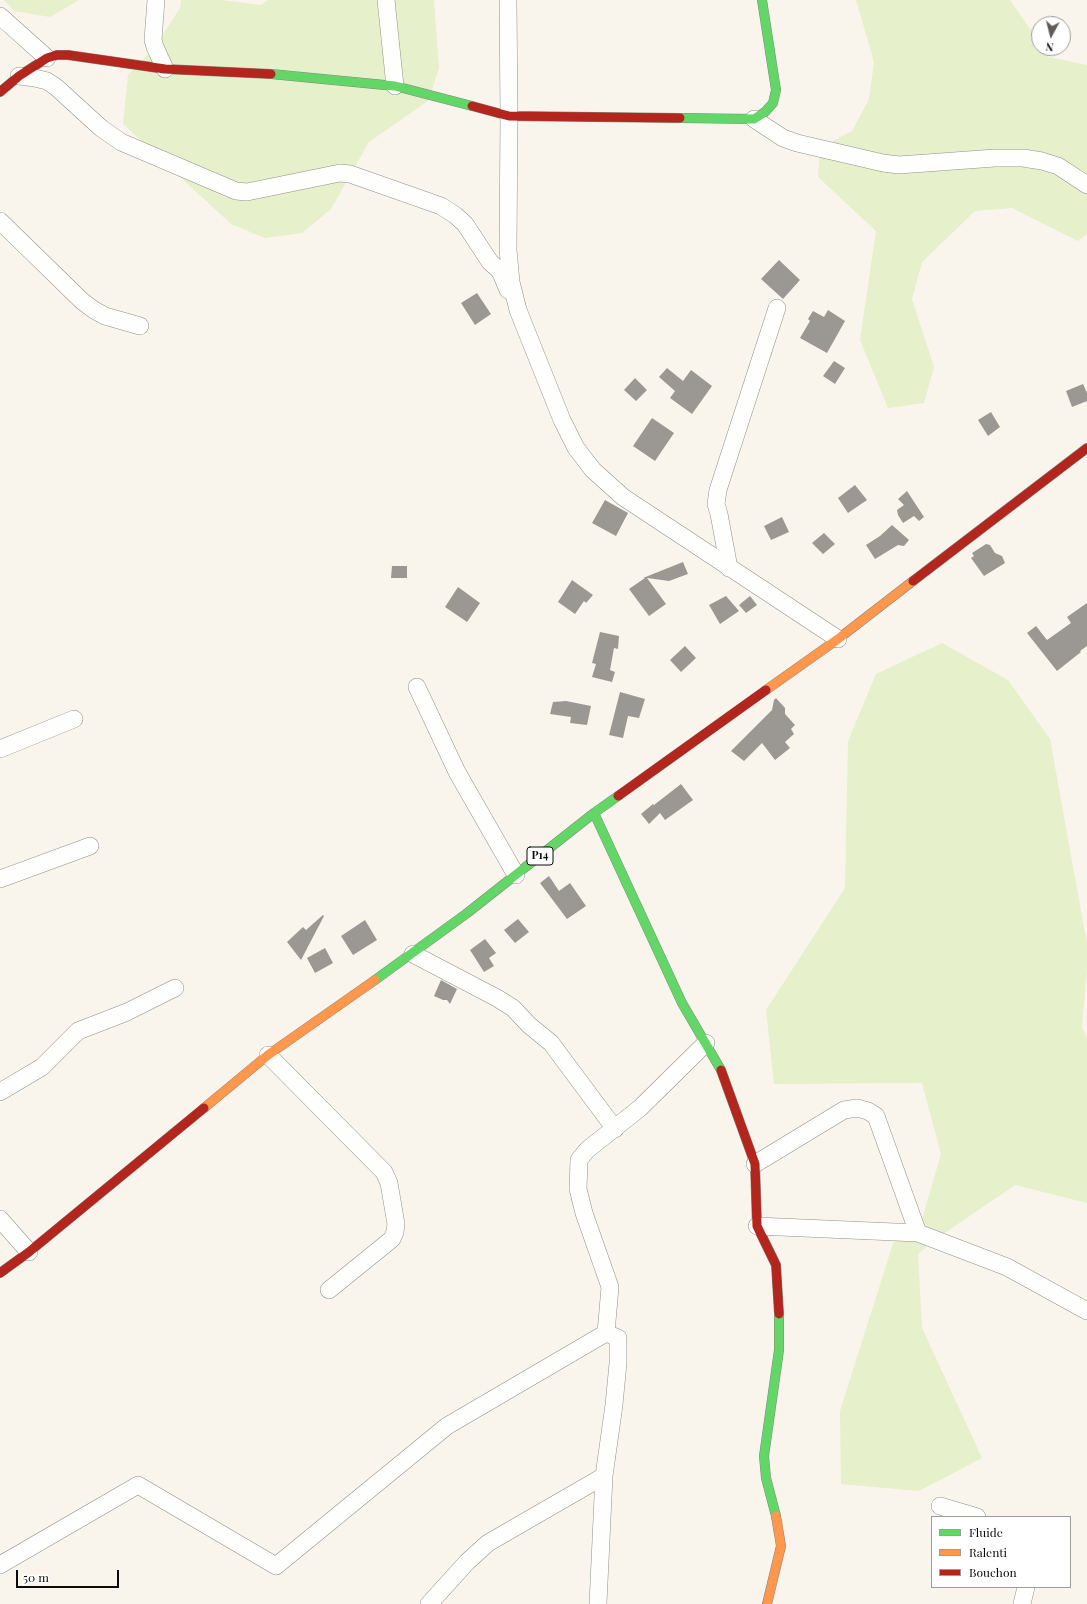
<!DOCTYPE html>
<html>
<head>
<meta charset="utf-8">
<style>
  body { margin:0 }
  #map { position:relative; width:1087px; height:1604px; overflow:hidden; background:#f9f5ec; font-family:"Playfair Display",serif }
  canvas { display:block }
  .legend { position:absolute; left:931px; top:1516px; width:140px; height:72px; box-sizing:border-box; background:#fff; border:1px solid #9d9d9d; margin:0; padding:5px 7px; list-style:none; font-size:12px; color:#0a0a0a }
  .legend li { display:flex; align-items:center; gap:8px; height:20px }
  .legend b { width:20px; border:1px solid #9d9d9d }
  .north { position:absolute; left:1031px; top:16px; width:40px; height:40px; box-sizing:border-box; background:#fff; border:1px solid #9d9d9d; border-radius:50%; rotate:187deg; font-size:11px; font-weight:700; line-height:16px; text-align:center; color:#0a0a0a }
  .north::after { content:''; display:block; margin:auto; width:14px; height:18px; background:#5e5c59; clip-path:polygon(50% 0,100% 100%,50% 72%,0 100%) }
  .scale { position:absolute; left:16px; top:1570px; width:103px; height:18px; box-sizing:border-box; border:2px solid #0a0a0a; border-top:0; padding-left:5px; font-size:12px; line-height:14px; white-space:nowrap; color:#0a0a0a; -webkit-text-stroke:3px #fff; paint-order:stroke }
</style>
</head>
<body>
<div id="map">
<canvas width="1087" height="1604"></canvas>
<ul class="legend">
<li><b style="height:5px;background:#63d668"></b>Fluide</li>
<li><b style="height:5px;background:#ff974d"></b>Ralenti</li>
<li><b style="height:5px;background:#b3261e"></b>Bouchon</li>
</ul>
<div class="north">N</div>
<div class="scale">50 m</div>
</div>
<script>
const ctx = document.querySelector('canvas').getContext('2d');
ctx.lineJoin = 'round';
function paint(path, color) {
  ctx.fillStyle = color;
  ctx.fill(path, 'evenodd');
}
function shape(rows) {
  const path = new Path2D();
  for (const r of rows) {
    path.moveTo(r[0], r[1]);
    for (let i = 2; i < r.length; i += 2) path.lineTo(r[i], r[i + 1]);
  }
  return path;
}
function stroke(path, color, width, dash) {
  ctx.strokeStyle = color;
  ctx.lineWidth = width;
  ctx.lineCap = dash ? 'butt' : 'round';
  ctx.setLineDash(dash || []);
  ctx.stroke(path);
}
function drawText(font, color, halo, rows, align = 'center') {
  ctx.font = font + ' "Playfair Display",serif';
  ctx.lineWidth = 4;
  ctx.setLineDash([]);
  ctx.textBaseline = 'middle';
  ctx.strokeStyle = halo;
  ctx.fillStyle = color;
  for (const [text, x, y, turn = 0] of rows) {
    ctx.save();
    ctx.translate(x, y);
    ctx.rotate((+turn || 0) * Math.PI / 180);
    ctx.textAlign = isNaN(turn) ? turn : align;
    if (halo) ctx.strokeText(text, 0, 0);
    ctx.fillText(text, 0, 0);
    ctx.restore();
  }
}
paint(shape([
  [4,0,79,0,50,17,14,11],
  [181,0,222,0,261,5,268,0,434,0,439,68,428,101,369,142,331,209,302,233,265,238,231,224,123,124,128,75,155,47,180,8],
  [856,0,1010,0,1039,42,1039,48,1043,48,1049,57,1087,65,1087,234,1078,241,1012,208,975,211,922,262,912,299,934,367,924,403,888,408,860,340,876,231,818,177,820,148,852,131,869,99,874,62],
  [942,643,1008,680,1050,739,1087,944,1087,968,1082,1027,1087,1037,1087,1203,1015,1185,936,1239,918,1254,922,1328,982,1458,919,1491,841,1484,840,1411,897,1231,918,1233,941,1154,922,1083,774,1084,766,1010,845,888,848,741,876,674]
]), '#e6f0ca');
paint(shape([
  [779,260,800,280,783,299,761,279],
  [477,293,491,314,475,325,461,303],
  [828,310,845,321,827,353,800,338,810,321,808,319,813,311,824,317],
  [834,361,845,368,835,384,823,376],
  [667,368,683,381,691,370,712,386,692,414,670,398,675,391,659,377],
  [635,378,647,390,636,401,624,390],
  [1083,384,1087,393,1087,401,1072,407,1066,391],
  [991,412,1000,427,988,436,978,420],
  [652,418,674,433,655,461,633,446],
  [855,485,867,500,848,513,838,498],
  [907,491,924,517,919,521,914,516,903,523,898,515,897,510,904,505,898,499],
  [605,500,628,513,616,536,592,523],
  [782,517,789,532,771,540,764,526],
  [892,525,909,540,904,546,898,545,875,559,866,545,880,536],
  [824,533,835,544,823,554,812,543],
  [986,544,990,545,995,553,1002,556,1005,563,984,576,971,558,974,556,972,553],
  [683,562,688,574,669,581,647,578,666,604,649,616,629,589,645,578,643,578],
  [392,566,407,566,407,578,391,578],
  [572,580,593,595,586,603,584,601,575,614,558,602],
  [458,587,480,603,467,622,445,607],
  [726,596,739,611,720,624,709,605],
  [750,596,757,605,746,613,739,605],
  [1087,603,1087,646,1080,651,1081,652,1057,671,1027,633,1036,626,1047,640,1071,623,1067,617],
  [600,632,619,636,618,649,614,648,610,670,615,672,612,682,592,677,596,664,592,663],
  [685,646,696,658,681,672,670,660],
  [620,692,645,699,639,718,628,716,623,738,609,735],
  [776,698,785,708,785,714,795,725,791,729,794,734,785,742,790,748,775,760,762,743,744,761,731,751,772,710,774,700],
  [566,701,591,706,587,725,570,723,571,717,550,714,553,702],
  [681,784,693,800,665,820,660,813,649,824,641,814,653,804,654,805],
  [549,876,559,891,570,883,586,906,567,919,540,883],
  [323,915,324,916,301,960,287,942,303,927,306,930],
  [518,919,529,932,515,943,504,930],
  [365,920,377,940,353,955,341,936],
  [485,939,496,953,489,958,494,966,484,972,470,950],
  [325,948,333,963,315,973,307,958],
  [441,980,457,989,450,1004,447,1000,443,1000,434,996]
]), '#9b9893');
const street = shape([
  [156,0,153,40,155,47,165,69],
  [386,0,395,86],
  [508,0,509,116,508,250,511,282,518,310,562,420,576,448,593,470,623,497,838,639],
  [0,16,47,58],
  [19,76,35,78,47,81,56,87,101,128,121,142,236,191,247,192,340,173,350,174,441,206,455,215,465,224,490,262,500,271,508,290],
  [754,119,783,138,797,143,883,163,899,165,995,158,1023,158,1042,161,1058,166,1087,185],
  [0,221,82,301,94,310,105,316,140,326],
  [729,568,719,514,716,504,718,490,777,308],
  [417,687,457,772,516,875],
  [0,749,74,719],
  [0,879,90,846],
  [413,954,497,998,513,1008,529,1025,551,1043,615,1129],
  [268,1055,384,1172,389,1183,396,1224,395,1232,392,1239,329,1290],
  [0,1092,42,1067,78,1031,127,1012,175,988],
  [755,1164,844,1110,857,1108,868,1111,876,1116,918,1233],
  [0,1219,29,1252],
  [757,1226,918,1233,1007,1267,1087,1311],
  [940,1506,977,1517],
  [0,1565,138,1485,276,1566,447,1426,606,1333],
  [429,1604,467,1562,488,1543,604,1476],
  [598,1604,604,1476,614,1405,618,1363,618,1338,606,1333,610,1287,584,1213,578,1189,579,1160,587,1150,640,1108,706,1043],
  [1022,1604,1026,1587]
]);
const fast = shape([
  [271,74,395,86,472,106],
  [680,118,754,119,765,112,773,103,776,90,762,0],
  [594,813,682,1003,721,1070],
  [375,980,466,914,594,813,618,796],
  [776,1516,766,1478,764,1456,779,1350,779,1314]
]);
const slow = shape([
  [766,690,838,639,913,581],
  [204,1108,268,1055,375,980],
  [767,1604,781,1546,776,1516]
]);
const jam = shape([
  [0,92,19,76,47,58,57,55,68,55,165,69,271,74],
  [472,106,509,116,680,118],
  [913,581,1087,448],
  [618,796,766,690],
  [721,1070,755,1164,757,1226,776,1265,779,1314],
  [0,1273,29,1252,204,1108]
]);
stroke(street, '#92908c', 18);
stroke(fast, '#888682', 10);
stroke(slow, '#888682', 10);
stroke(jam, '#888682', 10);
stroke(street, '#fefefc', 17);
stroke(fast, '#63d668', 9);
stroke(slow, '#ff974d', 9);
stroke(jam, '#b3261e', 9);
for (const [x, y, w] of [
  [540,856,26]
]) {
  const box = new Path2D();
  box.roundRect(x - w / 2, y - 9, w, 18, 3);
  ctx.fillStyle = '#fff';
  ctx.fill(box);
  stroke(box, '#0a0a0a', 1);
}
drawText('bold 11px', '#0a0a0a', null, [
  ["P14",540,856]
]);
</script>
</body>
</html>
